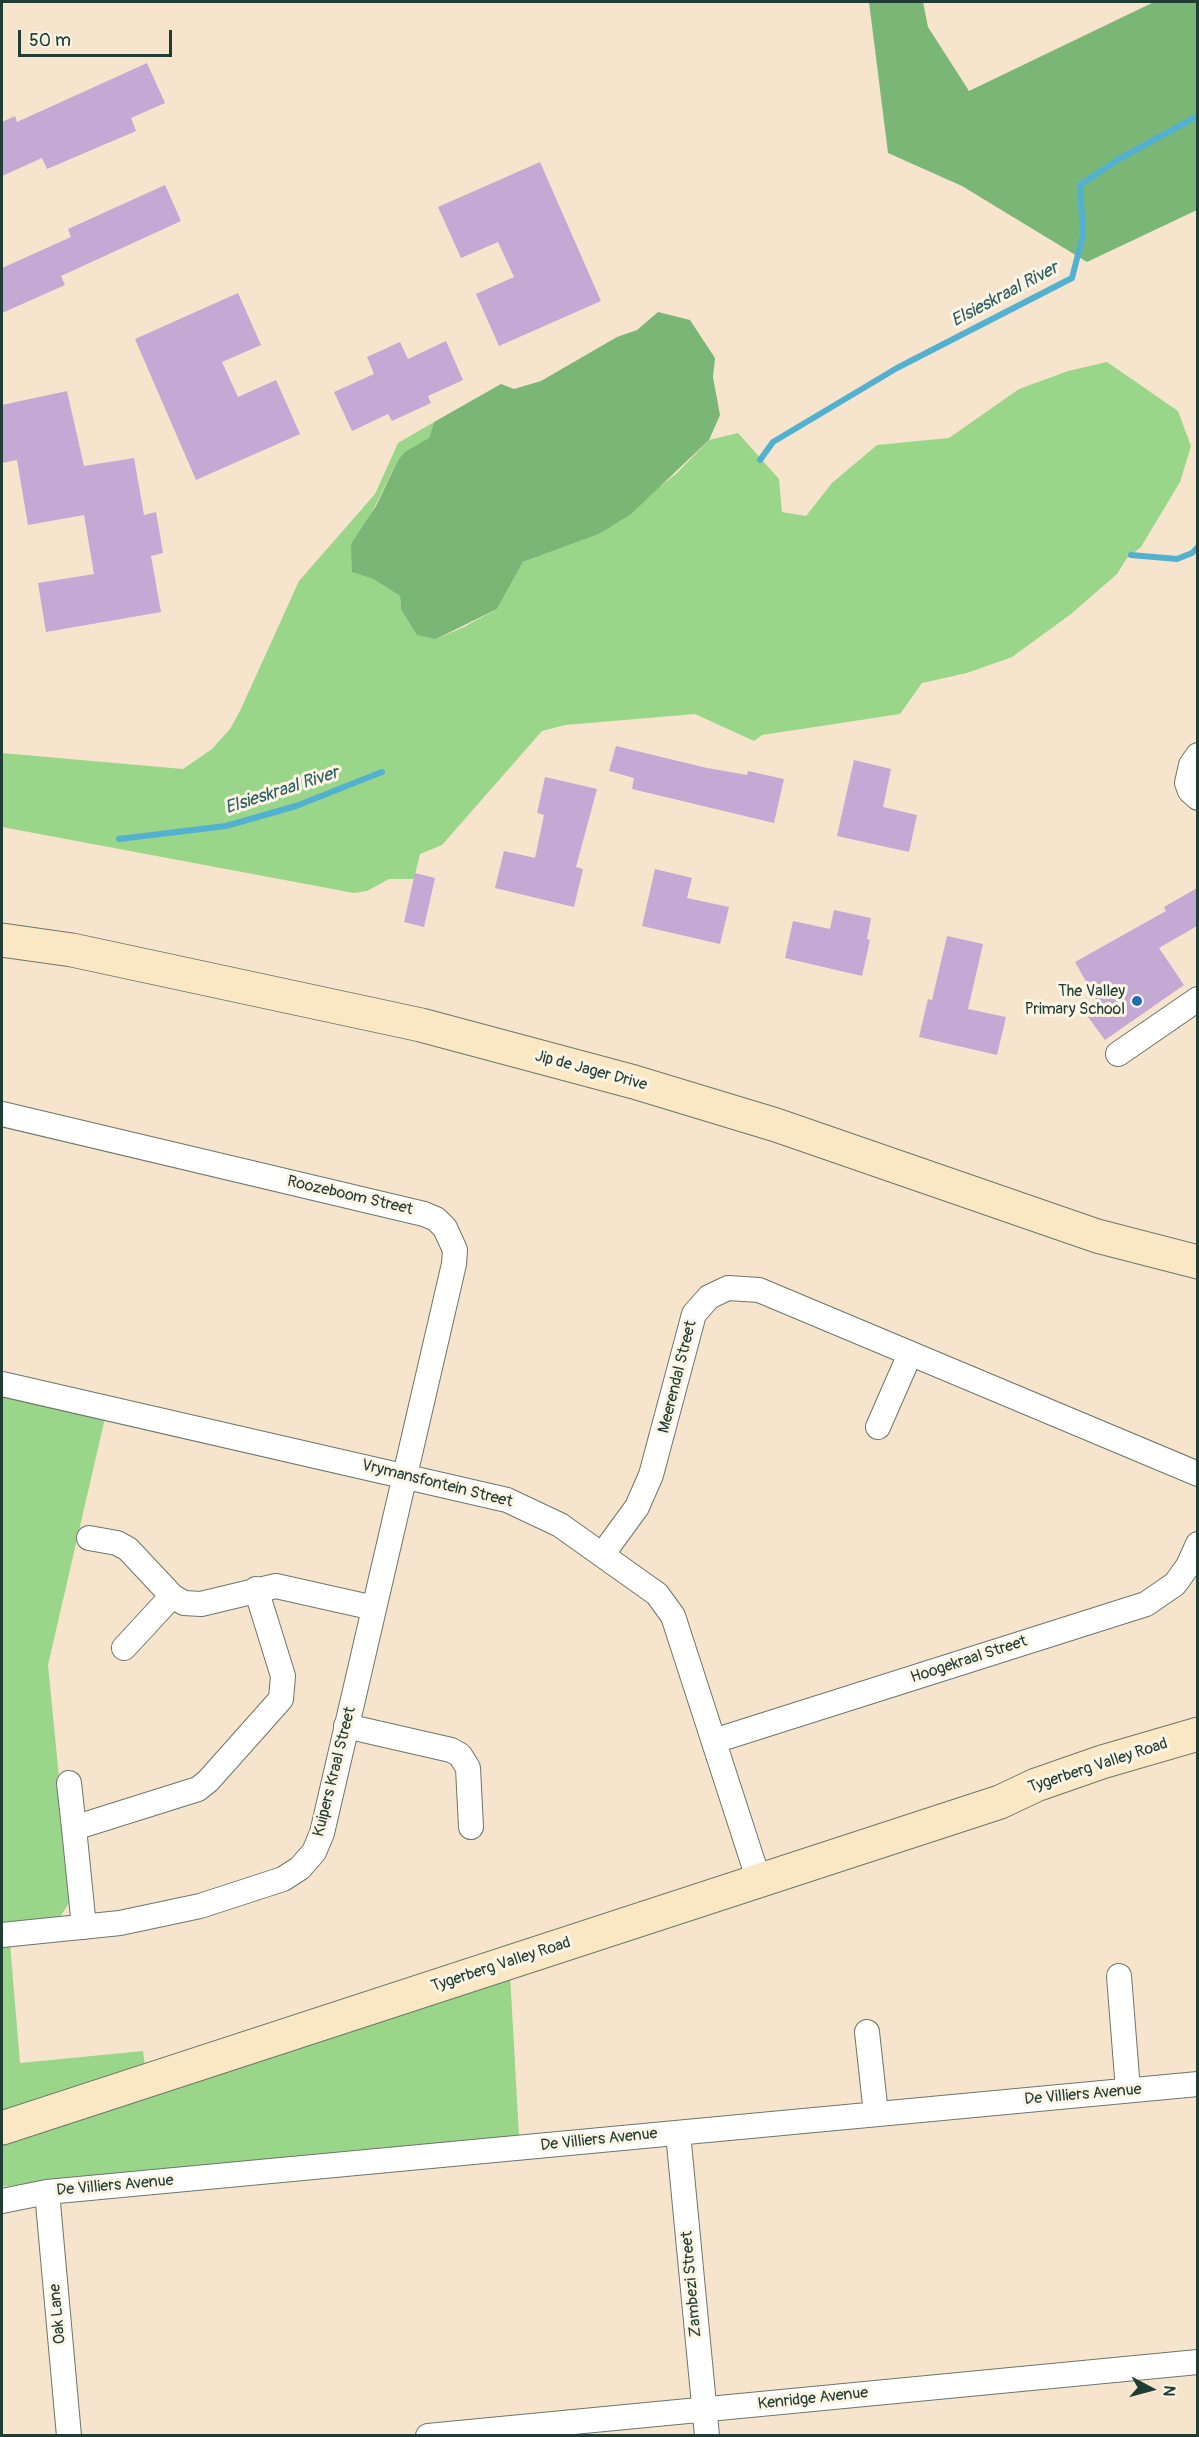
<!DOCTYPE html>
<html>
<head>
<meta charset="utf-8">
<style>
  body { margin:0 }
  #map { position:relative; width:1199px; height:2437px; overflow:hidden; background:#f7e4cc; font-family:Pangolin,sans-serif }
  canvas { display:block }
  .frame { position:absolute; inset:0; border:3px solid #1f3d34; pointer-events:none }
  .north { position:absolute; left:1121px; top:2359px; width:60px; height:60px; -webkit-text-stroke:4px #fcf5e5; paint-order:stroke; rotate:96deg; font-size:16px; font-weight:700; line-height:24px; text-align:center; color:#1f3d34 }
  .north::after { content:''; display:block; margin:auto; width:21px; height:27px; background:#1f3d34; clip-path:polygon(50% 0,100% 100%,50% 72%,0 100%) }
  .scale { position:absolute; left:18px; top:30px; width:154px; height:27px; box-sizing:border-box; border:3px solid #1f3d34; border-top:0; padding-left:8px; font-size:18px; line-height:21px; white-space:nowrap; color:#1f3d34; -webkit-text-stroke:4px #fcf5e5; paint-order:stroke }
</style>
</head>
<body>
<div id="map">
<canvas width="1199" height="2437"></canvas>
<div class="frame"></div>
<div class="north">N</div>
<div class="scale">50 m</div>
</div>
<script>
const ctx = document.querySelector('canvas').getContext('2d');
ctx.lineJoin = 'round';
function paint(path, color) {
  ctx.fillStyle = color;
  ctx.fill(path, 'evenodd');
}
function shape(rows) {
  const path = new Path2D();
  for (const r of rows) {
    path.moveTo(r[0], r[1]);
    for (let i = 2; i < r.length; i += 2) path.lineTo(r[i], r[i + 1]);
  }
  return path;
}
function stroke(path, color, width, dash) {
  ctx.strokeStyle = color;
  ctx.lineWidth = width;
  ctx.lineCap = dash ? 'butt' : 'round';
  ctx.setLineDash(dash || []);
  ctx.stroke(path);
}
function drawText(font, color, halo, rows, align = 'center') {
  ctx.font = font + ' Pangolin,sans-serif';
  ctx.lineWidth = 6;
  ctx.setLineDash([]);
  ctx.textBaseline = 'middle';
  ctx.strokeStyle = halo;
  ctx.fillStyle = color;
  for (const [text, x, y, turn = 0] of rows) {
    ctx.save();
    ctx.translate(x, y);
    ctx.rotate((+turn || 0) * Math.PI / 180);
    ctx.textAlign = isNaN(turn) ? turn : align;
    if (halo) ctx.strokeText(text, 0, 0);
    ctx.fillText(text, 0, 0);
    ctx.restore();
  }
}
paint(shape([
  [1107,362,1178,411,1191,446,1180,482,1141,547,1127,558,1117,574,1071,614,1012,657,967,673,922,683,900,714,762,735,754,741,695,714,565,725,542,731,442,845,420,854,414,879,389,879,367,891,354,893,2,827,2,753,183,769,212,749,230,729,240,711,299,581,375,494,398,443,434,422,429,438,398,460,370,516,353,572,373,579,400,596,401,609,436,639,464,627,497,609,523,562,599,534,677,473,709,440,738,433,779,479,782,512,806,516,832,483,877,445,949,438,1019,389,1068,371],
  [2,1394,105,1418,48,1665,71,1900,60,1917,2,1926],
  [10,1944,20,2063,143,2051,145,2066,2,2116,2,1945],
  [510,1974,519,2136,64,2179,2,2187,2,2138]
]), '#99d68a');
paint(shape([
  [869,2,923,2,928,27,969,91,1154,2,1197,2,1197,210,1087,262,962,186,888,153],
  [658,312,690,320,715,358,713,377,720,415,709,440,631,514,599,534,523,562,497,609,436,639,417,635,401,609,400,596,373,579,352,572,351,544,376,506,398,460,405,452,429,438,434,422,501,384,514,389,541,381,617,337,637,330]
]), '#7ab776');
stroke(shape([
  [760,460,773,442,897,368,1072,278,1083,235,1080,185,1119,159,1198,116],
  [1131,555,1177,559,1192,553,1198,547],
  [119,839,226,826,296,806,382,772]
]), '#52b0d1', 6);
paint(shape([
  [147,63,165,103,131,118,136,131,47,169,42,158,2,176,2,122,15,116,17,122],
  [540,162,601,301,499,346,476,294,514,277,498,242,461,258,438,207],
  [165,185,181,221,61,276,65,285,2,313,2,268,71,237,68,229],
  [238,293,261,345,222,362,238,397,276,380,300,434,196,480,135,339],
  [446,341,463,380,428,396,431,403,392,421,388,414,352,431,334,392,374,374,367,357,400,342,408,359],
  [67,391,84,466,134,458,144,515,156,512,163,553,151,556,161,612,46,632,38,583,94,574,84,515,28,525,17,460,2,463,2,405],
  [616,746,707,768,747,775,748,771,784,779,774,823,632,789,634,778,609,771],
  [854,760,891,769,883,807,917,815,909,852,837,836],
  [545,777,597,789,576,867,583,869,574,907,495,888,504,851,535,858,544,815,537,813],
  [655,869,692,878,687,898,729,907,720,944,642,926],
  [415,873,435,878,424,927,404,922],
  [1197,888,1197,926,1159,948,1184,985,1105,1040,1088,1017,1101,1008,1075,962,1166,911,1164,907],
  [834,910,871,918,867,939,870,940,862,976,785,958,793,921,830,929],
  [947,936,983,944,968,1009,1006,1017,997,1055,919,1037,928,999,932,1000]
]), '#c4a9d5');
const minor = shape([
  [1198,755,1191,765,1187,783,1190,791,1198,798],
  [1118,1054,1198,999],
  [2,1114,424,1214,436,1219,445,1228,455,1250,454,1264,322,1833,314,1852,300,1868,283,1879,200,1906,120,1923,2,1935],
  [2,1384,507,1500,560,1525,657,1594,673,1616,759,1881],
  [878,1427,910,1354],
  [89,1538,117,1543,128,1549,172,1596,184,1603,201,1604,276,1586,374,1608],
  [602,1555,637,1507,651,1475,694,1314,709,1297,728,1288,759,1290,1198,1474],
  [124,1648,172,1596],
  [346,1726,451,1750,460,1755,468,1768,471,1827],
  [714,1741,1146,1604,1175,1584,1188,1566,1198,1544],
  [69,1783,74,1828],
  [84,1927,74,1828,198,1789,208,1781,281,1699,283,1676,256,1589],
  [1119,1976,1128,2090],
  [867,2032,876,2114],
  [678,2133,707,2436],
  [47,2192,69,2436],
  [2,2201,47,2192,1198,2084],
  [428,2436,1198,2362]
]);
const secondary = shape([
  [2,940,72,950,421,1025,634,1082,776,1125,1097,1236,1198,1262],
  [2,2128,1000,1802,1036,1785,1102,1762,1198,1734]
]);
stroke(minor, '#6b7769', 26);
stroke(secondary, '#6b7769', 35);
stroke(minor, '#fff', 24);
stroke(secondary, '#fae7c3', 33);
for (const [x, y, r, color] of [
  [1137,1001,6,"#1f6fb2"]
]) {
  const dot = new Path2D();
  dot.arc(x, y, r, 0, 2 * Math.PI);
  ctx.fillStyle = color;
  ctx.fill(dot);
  stroke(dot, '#fcf5e5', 2);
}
drawText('16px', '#1f3d34', '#fcf5e5', [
  ["The Valley",1125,992],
  ["Primary School",1125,1010]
], 'right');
drawText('16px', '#1f3d34', '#fcf5e5', [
  ["Jip de Jager Drive",591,1071,15],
  ["Roozeboom Street",350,1196,13],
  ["Meerendal Street",678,1377,-76],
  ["Vrymansfontein Street",437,1484,14],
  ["Hoogekraal Street",969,1660,-18],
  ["Tygerberg Valley Road",1098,1766,-18],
  ["Kuipers Kraal Street",335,1772,-76],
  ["Tygerberg Valley Road",501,1965,-18],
  ["De Villiers Avenue",1083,2095,-5],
  ["De Villiers Avenue",599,2140,-6],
  ["De Villiers Avenue",115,2186,-5],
  ["Zambezi Street",692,2284,-95],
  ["Oak Lane",58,2314,-95],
  ["Kenridge Avenue",813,2399,-6]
]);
drawText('italic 18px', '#2e6063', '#fcf5e5', [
  ["Elsieskraal River",1005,295,-28],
  ["Elsieskraal River",282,791,-18]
]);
</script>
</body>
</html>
